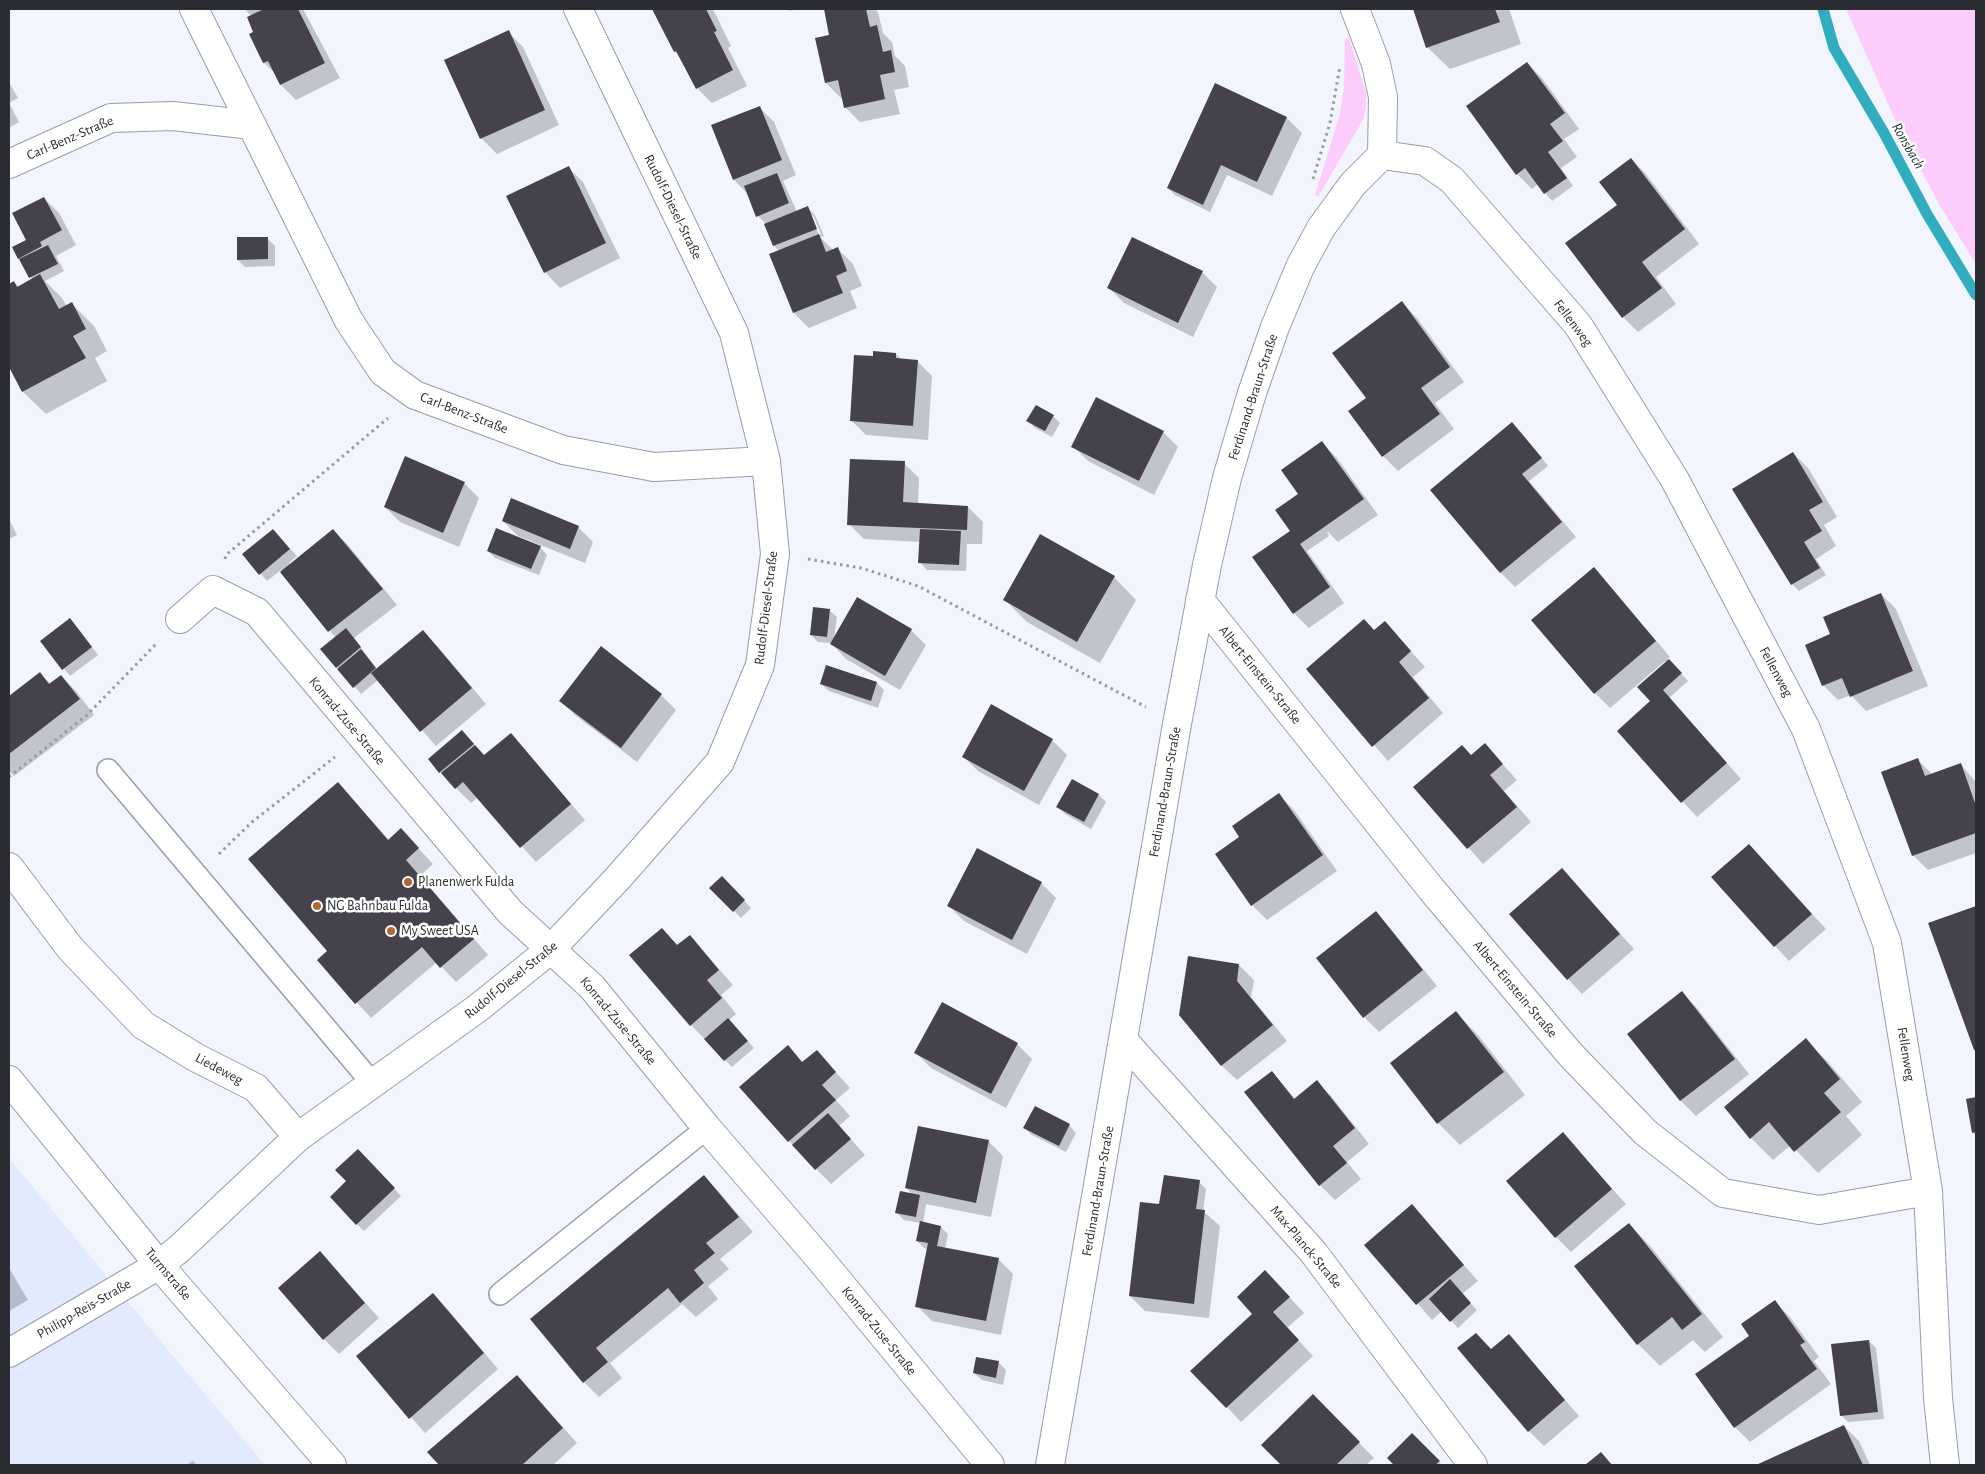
<!DOCTYPE html>
<html>
<head>
<meta charset="utf-8">
<style>
  body { margin:0 }
  #map { position:relative; width:1985px; height:1474px; overflow:hidden; background:#f2f5fd; font-family:"Alegreya Sans",sans-serif }
  canvas { display:block }
  .frame { position:absolute; inset:0; border:10px solid #2b2d32; pointer-events:none }
</style>
</head>
<body>
<div id="map">
<canvas width="1985" height="1474"></canvas>
<div class="frame"></div>
</div>
<script>
const ctx = document.querySelector('canvas').getContext('2d');
ctx.lineJoin = 'round';
function paint(path, color) {
  ctx.fillStyle = color;
  ctx.fill(path, 'evenodd');
}
function shape(rows) {
  const path = new Path2D();
  for (const r of rows) {
    path.moveTo(r[0], r[1]);
    for (let i = 2; i < r.length; i += 2) path.lineTo(r[i], r[i + 1]);
  }
  return path;
}
function stroke(path, color, width, dash) {
  ctx.strokeStyle = color;
  ctx.lineWidth = width;
  ctx.lineCap = dash ? 'butt' : 'round';
  ctx.setLineDash(dash || []);
  ctx.stroke(path);
}
function drawText(font, color, halo, rows, align = 'center') {
  ctx.font = font + ' "Alegreya Sans",sans-serif';
  ctx.lineWidth = 5;
  ctx.setLineDash([]);
  ctx.textBaseline = 'middle';
  ctx.strokeStyle = halo;
  ctx.fillStyle = color;
  for (const [text, x, y, turn = 0] of rows) {
    ctx.save();
    ctx.translate(x, y);
    ctx.rotate((+turn || 0) * Math.PI / 180);
    ctx.textAlign = isNaN(turn) ? turn : align;
    if (halo) ctx.strokeText(text, 0, 0);
    ctx.fillText(text, 0, 0);
    ctx.restore();
  }
}
paint(shape([
  [9,1158,168,1350,265,1465,9,1465]
]), '#e2eafe');
paint(shape([
  [1846,9,1976,9,1976,264,1940,206,1897,124],
  [1349,38,1366,93,1366,108,1364,118,1318,197,1315,195,1340,114,1344,86,1345,39]
]), '#fccdfa');
paint(shape([
  [244,9,303,9,340,78,296,100,281,85,276,74,264,63,250,35,255,32,252,16],
  [654,9,713,9,731,46,728,48,747,86,712,103,697,88,682,58,675,52],
  [787,9,799,9,789,11],
  [825,9,875,9,878,12,883,33,892,42,895,56,905,66,909,87,894,90,900,114,860,122,845,107,843,97,841,98,826,83,830,36],
  [1414,9,1509,9,1521,44,1450,69,1427,47],
  [508,32,523,47,559,125,497,154,482,139,445,61],
  [1527,63,1542,78,1579,129,1564,139,1577,157,1561,168,1573,186,1552,201,1538,184,1532,189,1517,174],
  [9,82,18,98,9,103,19,122,9,128],
  [759,107,774,122,796,175,783,181,797,212,808,208,815,215,824,236,820,237,834,251,838,249,853,264,862,286,850,291,857,308,809,328,794,313,780,251,774,246,765,223,758,216,749,195,734,180],
  [810,215,813,215,821,234,819,235],
  [1287,118,1302,133,1272,196,1227,175,1210,212,1175,195,1168,188],
  [1631,159,1646,174,1699,244,1656,277,1676,304,1638,332,1623,317,1619,206],
  [568,167,583,182,620,258,560,288,545,272],
  [44,198,59,213,76,245,56,256,64,271,45,281,62,298,67,307,72,304,94,326,107,351,95,358,107,381,46,414,23,392,9,365,9,285,14,282,19,287,33,280,19,258,28,241],
  [267,238,275,246,275,266,245,267,238,260],
  [1202,272,1217,287,1193,337,1124,303,1109,288],
  [1402,303,1417,318,1464,382,1435,403,1454,429,1398,471,1383,456,1368,398],
  [896,354,902,360,917,361,932,376,928,440,866,435,851,420,874,358],
  [1053,416,1060,423,1052,437,1035,428,1028,421],
  [1520,431,1548,466,1529,481,1576,537,1515,587,1500,572],
  [1163,432,1178,447,1154,495,1088,461,1073,446],
  [1322,443,1337,458,1378,515,1338,542,1327,531,1329,536,1307,551,1344,603,1309,628,1294,613,1290,532,1300,494],
  [1793,453,1808,468,1837,517,1824,525,1836,546,1816,559,1826,575,1799,591,1792,584],
  [904,463,919,478,918,504,968,507,983,522,982,544,967,544,966,571,927,570,920,562,920,542,864,539,849,524],
  [464,483,479,498,459,547,400,522,385,507],
  [9,519,17,535,9,539],
  [503,521,578,527,593,542,585,563,518,536],
  [273,530,297,556,289,563,290,565,333,530,348,545,397,605,354,638,377,670,423,632,438,647,486,704,436,746,378,680,361,694,322,649,336,638,281,570,267,581,244,555],
  [540,547,547,555,539,575,495,558,488,551],
  [1594,569,1608,584,1670,657,1667,659,1688,681,1669,698,1741,779,1697,817,1618,731,1652,701,1666,663,1665,661,1610,708,1595,693],
  [1114,577,1136,600,1100,663,1027,622,1005,600],
  [1881,594,1896,609,1928,686,1866,711,1851,695,1838,700,1823,685,1832,634],
  [829,610,837,617,834,638,911,630,926,645,900,690,846,659,831,643,818,642,811,635],
  [1385,622,1425,667,1413,677,1443,713,1388,761,1308,669,1375,631],
  [77,627,98,655,70,676,41,641],
  [827,667,877,683,884,690,878,708,829,691,821,684],
  [40,674,51,684,61,676,76,691,94,715,14,776,9,771,9,694,11,696],
  [661,695,676,710,637,762,576,716,561,701],
  [511,734,585,820,536,862,478,797,471,803,440,772,470,739,484,756],
  [1052,740,1067,755,1039,805,978,771,963,756],
  [1485,745,1517,780,1504,791,1531,822,1483,864,1415,787,1472,756],
  [1918,760,1933,775,1960,764,1976,782,1976,853,1928,870,1913,855],
  [1072,780,1099,795,1106,802,1091,829,1065,814,1058,807],
  [338,783,389,840,401,830,433,864,420,876,488,955,456,982,437,962,371,1018,318,960,329,951],
  [1279,795,1294,810,1337,871,1267,920,1252,905],
  [1749,845,1826,929,1789,961,1775,946],
  [1562,869,1634,949,1582,994,1568,979],
  [722,877,751,908,741,918,711,888],
  [1041,883,1056,898,1027,954,964,921,949,906],
  [1976,907,1976,1050,1929,924],
  [1376,913,1390,928,1437,986,1379,1032,1364,1017,1318,958],
  [662,929,678,946,690,936,733,985,721,995,736,1014,729,1020,754,1048,732,1067,691,1025],
  [1239,965,1254,980,1251,997,1287,1041,1237,1080,1222,1066,1180,1014],
  [1682,993,1697,1008,1749,1074,1696,1116,1681,1101,1629,1034],
  [1456,1013,1478,1035,1525,1095,1460,1145,1438,1123],
  [1805,1040,1828,1062,1862,1102,1846,1116,1862,1135,1818,1173,1791,1145,1773,1160,1751,1138],
  [1017,1044,1032,1059,1006,1108,931,1068,916,1053],
  [788,1047,803,1063,831,1067,850,1088,836,1100,850,1116,839,1126,865,1155,831,1184,789,1141],
  [1272,1072,1295,1099,1316,1082,1331,1096,1369,1144,1347,1162,1361,1179,1335,1200,1320,1185],
  [1976,1099,1976,1136,1973,1132,1967,1100],
  [1069,1125,1076,1133,1066,1152,1032,1135,1025,1128],
  [1563,1134,1626,1204,1571,1252,1556,1237],
  [988,1141,1003,1156,991,1217,926,1204,923,1223,941,1227,948,1234,945,1249,998,1259,1013,1274,1001,1335,932,1321,917,1306,928,1249,924,1248,917,1241,921,1223,904,1220,897,1213,913,1195,906,1188],
  [358,1151,401,1196,364,1231,357,1224,348,1181],
  [704,1177,719,1192,753,1232,720,1259,729,1269,708,1286,718,1299,696,1317,682,1304,610,1363,622,1378,599,1397,584,1382,532,1319],
  [1199,1182,1206,1189,1203,1211,1220,1226,1209,1318,1145,1311,1130,1296,1163,1206],
  [1412,1206,1478,1281,1462,1294,1477,1310,1458,1328,1442,1311,1432,1320,1366,1245],
  [1629,1224,1651,1247,1723,1337,1705,1352,1693,1340,1660,1366,1638,1344],
  [9,1268,28,1300,9,1311],
  [334,1268,379,1318,339,1354,324,1339],
  [1280,1287,1304,1313,1287,1328,1313,1356,1241,1422,1227,1407,1254,1314],
  [433,1295,448,1310,498,1369,425,1433,358,1356],
  [1775,1302,1790,1317,1819,1357,1814,1361,1831,1384,1750,1442,1735,1427,1697,1374,1751,1336],
  [1509,1336,1579,1416,1544,1446,1529,1431,1492,1350],
  [1869,1341,1876,1348,1884,1419,1848,1422,1841,1415],
  [977,1358,999,1363,1006,1370,1003,1385,982,1380,974,1373],
  [517,1376,577,1443,553,1465,440,1465,429,1452],
  [1313,1396,1374,1458,1366,1465,1283,1465,1263,1445],
  [1844,1426,1859,1441,1870,1465,1759,1465],
  [1412,1435,1442,1465,1396,1465,1388,1458],
  [193,1461,197,1465,186,1465]
]), '#0003');
stroke(shape([
  [1823,9,1834,48,1884,133,1927,214,1976,295]
]), '#32adbf', 11);
paint(shape([
  [264,9,298,9,325,63,280,85,268,61,263,63,249,34,253,32,247,17],
  [652,9,706,9,717,31,714,32,733,70,696,89,676,51,674,52],
  [824,9,866,9,870,27,877,25,883,52,891,50,895,72,880,75,885,99,844,108,838,80,825,83,815,38,829,35],
  [1413,9,1495,9,1500,22,1426,48],
  [509,30,545,110,480,139,444,60],
  [1527,62,1565,113,1550,124,1563,141,1548,152,1567,178,1544,194,1525,168,1516,175,1466,106],
  [1215,83,1287,117,1257,182,1221,165,1203,205,1167,188],
  [760,106,782,160,733,180,711,125],
  [1631,158,1685,229,1642,262,1662,288,1622,318,1565,243,1617,205,1599,182],
  [569,166,606,243,544,273,506,196],
  [777,173,789,203,756,217,744,186],
  [44,197,62,230,40,242,42,246,18,259,12,247,26,240,12,213],
  [808,206,817,229,773,246,764,224],
  [819,234,826,252,838,247,847,271,836,276,843,293,793,313,769,254],
  [237,237,268,237,268,259,237,260],
  [1132,237,1203,271,1178,323,1107,288],
  [48,245,58,264,29,278,19,259],
  [40,274,59,309,72,302,86,329,73,336,86,358,22,392,9,367,9,284,14,281,17,287],
  [1402,301,1450,367,1421,388,1440,414,1382,457,1348,411,1366,398,1332,353],
  [873,351,896,353,896,358,918,360,913,426,850,421,854,355,873,356],
  [1096,397,1164,431,1139,481,1071,447],
  [1036,405,1054,415,1045,431,1026,421],
  [1512,422,1542,458,1522,474,1562,522,1500,573,1430,490],
  [1322,441,1364,499,1300,544,1330,587,1293,614,1252,557,1290,531,1275,510,1298,494,1281,470],
  [1793,452,1823,502,1809,510,1822,531,1804,542,1820,568,1791,585,1732,489],
  [405,456,465,482,443,533,384,507],
  [850,459,905,461,903,502,968,506,967,530,847,525],
  [511,498,579,526,570,549,502,521],
  [496,528,541,546,531,569,487,551],
  [273,529,290,549,259,575,242,554],
  [333,529,383,589,328,632,280,572],
  [920,529,961,531,959,565,918,563],
  [1040,534,1115,576,1077,642,1003,600],
  [1594,567,1656,641,1594,694,1531,620],
  [1881,593,1913,671,1850,697,1842,678,1822,686,1805,645,1830,634,1823,617],
  [857,597,912,629,885,676,830,644],
  [813,607,830,609,827,637,810,635],
  [70,618,92,647,62,670,40,641],
  [1364,619,1374,630,1385,621,1411,651,1399,662,1429,698,1372,747,1306,669],
  [346,628,361,647,336,668,320,649],
  [423,630,472,688,420,732,371,673],
  [601,646,662,694,621,748,559,701],
  [361,649,376,668,353,688,337,669],
  [1669,659,1682,673,1663,690,1727,763,1681,803,1617,731,1650,701,1637,687],
  [826,665,877,682,871,701,820,684],
  [40,672,49,684,61,675,80,699,9,754,9,696],
  [991,704,1053,739,1024,791,962,757],
  [462,730,474,744,439,773,428,759],
  [511,733,571,804,520,848,463,782,455,789,441,773,475,745,484,755],
  [1485,743,1503,764,1490,775,1517,807,1467,849,1413,787,1462,745,1471,755],
  [1918,758,1925,776,1961,763,1976,806,1976,833,1912,856,1881,772],
  [1072,779,1099,794,1084,822,1056,807],
  [338,782,388,840,401,828,419,848,406,860,474,939,440,968,422,947,355,1004,317,960,327,951,248,859],
  [1279,793,1323,855,1251,906,1215,854,1239,837,1232,826],
  [1749,844,1812,914,1774,947,1711,877],
  [977,848,1042,882,1012,940,947,906],
  [1562,868,1620,934,1567,980,1509,914],
  [722,876,745,900,733,912,709,888],
  [1976,906,1976,1050,1974,1050,1928,923],
  [1376,911,1423,970,1363,1018,1316,958],
  [662,928,677,945,690,935,719,970,707,980,722,998,690,1026,629,955],
  [1188,956,1239,964,1237,981,1273,1025,1221,1066,1179,1015],
  [1682,991,1735,1059,1680,1101,1627,1034],
  [942,1002,1018,1043,991,1094,914,1053],
  [1456,1011,1504,1072,1437,1124,1390,1063],
  [728,1018,748,1041,724,1061,704,1039],
  [1806,1038,1840,1079,1824,1093,1841,1112,1794,1152,1769,1122,1750,1139,1724,1107],
  [788,1045,802,1062,817,1050,836,1072,822,1085,836,1100,788,1142,739,1087],
  [1272,1071,1294,1099,1317,1080,1355,1128,1333,1146,1347,1163,1319,1186,1244,1092],
  [1976,1097,1976,1132,1972,1133,1966,1099],
  [1035,1106,1070,1124,1059,1146,1023,1128],
  [828,1113,851,1139,815,1170,792,1145],
  [918,1126,989,1140,976,1203,905,1188],
  [1563,1132,1612,1189,1555,1238,1506,1181],
  [358,1149,395,1188,356,1225,330,1197,346,1181,335,1170],
  [704,1175,739,1217,706,1243,715,1253,694,1270,704,1283,680,1303,668,1288,596,1348,608,1362,583,1383,530,1319],
  [1164,1175,1200,1180,1196,1209,1205,1210,1194,1304,1129,1296,1140,1202,1159,1204],
  [900,1191,920,1195,916,1217,895,1213],
  [1412,1204,1464,1265,1416,1305,1364,1245],
  [920,1221,941,1226,937,1246,999,1258,986,1321,915,1307,928,1243,916,1241],
  [1629,1223,1702,1314,1682,1330,1672,1317,1637,1345,1574,1266],
  [320,1251,365,1303,323,1340,278,1288],
  [1265,1270,1290,1297,1273,1312,1299,1340,1226,1408,1190,1371,1252,1314,1237,1297],
  [1450,1279,1471,1303,1450,1322,1429,1299],
  [433,1293,484,1353,409,1419,356,1356],
  [1775,1300,1805,1342,1800,1345,1817,1369,1734,1428,1695,1374,1749,1336,1741,1324],
  [1476,1333,1491,1349,1509,1334,1565,1400,1528,1432,1457,1348],
  [1869,1340,1878,1412,1840,1416,1831,1344],
  [976,1357,999,1361,996,1378,973,1373],
  [517,1375,563,1428,522,1465,439,1465,427,1452],
  [1313,1394,1360,1442,1336,1465,1281,1465,1261,1445],
  [1844,1425,1863,1465,1756,1465],
  [1412,1433,1440,1461,1435,1465,1394,1465,1387,1458],
  [1601,1452,1612,1465,1585,1465]
]), '#45424d');
const lane = shape([
  [108,770,373,1084],
  [500,1294,707,1128]
]);
const street = shape([
  [194,9,349,321,383,372,415,395,563,450,654,467,766,461],
  [1355,9,1376,64,1383,97,1382,155],
  [1382,155,1425,161,1452,180,1578,325,1675,480,1806,729,1887,943,1928,1191,1938,1398,1945,1465],
  [9,164,111,118,173,116,252,125],
  [1200,600,1432,890,1570,1054,1645,1132,1723,1193,1819,1210,1928,1191],
  [180,619,213,590,257,612,510,912,592,987,707,1128,820,1259,990,1465],
  [9,867,70,948,143,1025,195,1057,256,1088,298,1137,179,1249,159,1265,9,1353],
  [1124,1041,1313,1252,1473,1465],
  [298,1137,478,1008,551,949,617,879,720,762,760,665,775,554,766,461,734,333,578,9],
  [1050,1465,1177,724,1207,565,1227,478,1252,393,1275,327,1300,267,1321,228,1353,184,1382,155]
]);
const secondary = shape([
  [9,1080,159,1265,332,1465]
]);
stroke(lane, '#989da9', 24);
stroke(street, '#989da9', 30);
stroke(secondary, '#989da9', 30);
stroke(shape([
  [1313,179,1330,123,1340,66],
  [225,559,226,555,388,418],
  [808,559,861,568,918,586,1146,707],
  [9,777,86,716,158,642],
  [219,854,252,822,335,757]
]), '#979aa0', 3, [2.5, 4]);
stroke(lane, '#fff', 21);
stroke(street, '#fff', 28);
stroke(secondary, '#fff', 28);
for (const [x, y, r, color] of [
  [408,882,5,"#ab6935"],
  [317,906,5,"#ab6935"],
  [391,931,5,"#ab6935"]
]) {
  const dot = new Path2D();
  dot.arc(x, y, r, 0, 2 * Math.PI);
  ctx.fillStyle = color;
  ctx.fill(dot);
  stroke(dot, '#fff', 2);
}
drawText('14px', '#2b2d32', '#fff', [
  ["Carl-Benz-Straße",70,138,-23],
  ["Rudolf-Diesel-Straße",673,207,64],
  ["Fellenweg",1573,323,53],
  ["Ferdinand-Braun-Straße",1253,397,-72],
  ["Carl-Benz-Straße",464,413,21],
  ["Rudolf-Diesel-Straße",766,608,-83],
  ["Fellenweg",1776,672,62],
  ["Albert-Einstein-Straße",1260,675,51],
  ["Konrad-Zuse-Straße",347,721,50],
  ["Ferdinand-Braun-Straße",1165,792,-80],
  ["Rudolf-Diesel-Straße",511,980,-39],
  ["Albert-Einstein-Straße",1515,989,50],
  ["Konrad-Zuse-Straße",618,1021,50],
  ["Fellenweg",1906,1054,81],
  ["Liedeweg",219,1069,28],
  ["Ferdinand-Braun-Straße",1098,1191,-80],
  ["Max-Planck-Straße",1306,1247,50],
  ["Turmstraße",168,1274,50],
  ["Philipp-Reis-Straße",84,1309,-30],
  ["Konrad-Zuse-Straße",879,1331,51]
]);
drawText('14px', '#2b2d32', '#fff', [
  ["Planenwerk Fulda",418,882],
  ["NG Bahnbau Fulda",327,906],
  ["My Sweet USA",401,931]
], 'left');
drawText('italic 15px', '#1a2f32', '#fff', [
  ["Ronsbach",1908,146,60]
]);
</script>
</body>
</html>
